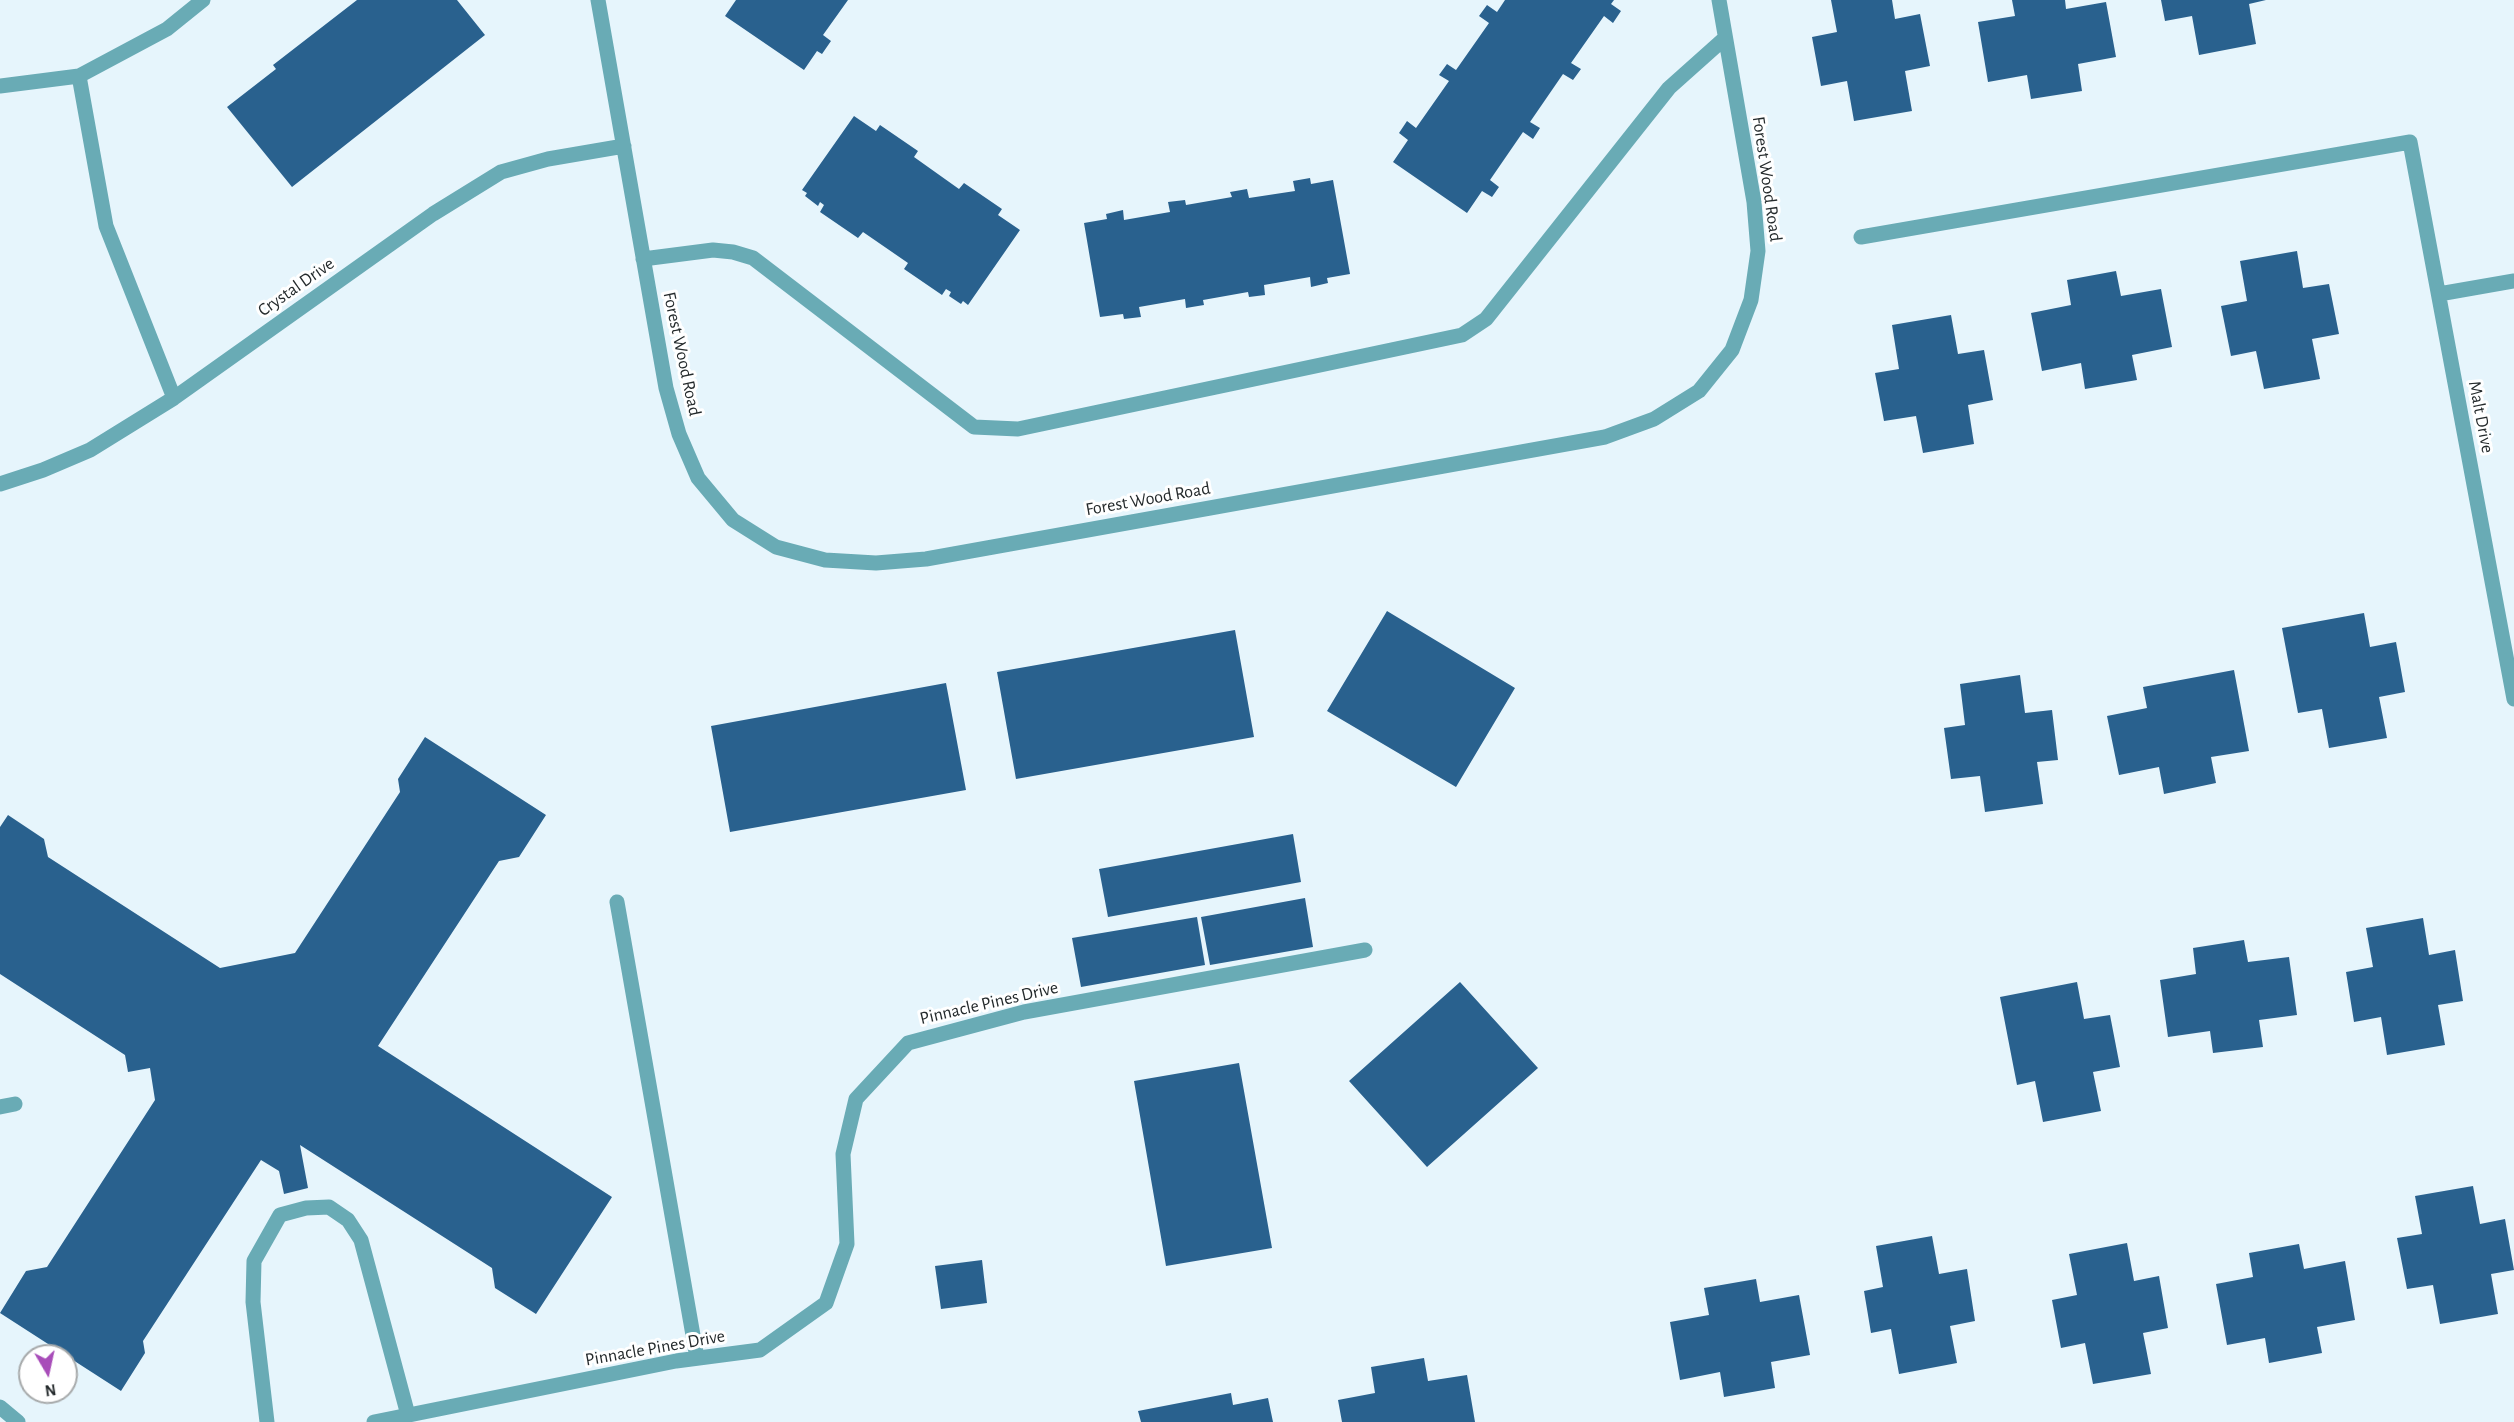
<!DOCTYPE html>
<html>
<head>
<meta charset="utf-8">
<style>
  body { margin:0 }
  #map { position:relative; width:2514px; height:1422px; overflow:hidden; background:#e6f5fc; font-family:"Alegreya Sans",sans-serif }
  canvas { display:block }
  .north { position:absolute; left:18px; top:1344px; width:60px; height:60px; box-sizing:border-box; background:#fff; border:2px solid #a7aaab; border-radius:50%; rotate:171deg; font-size:16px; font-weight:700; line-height:24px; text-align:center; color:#242a2c }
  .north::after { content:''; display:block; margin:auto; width:21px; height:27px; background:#a84db9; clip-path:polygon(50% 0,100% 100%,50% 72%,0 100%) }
</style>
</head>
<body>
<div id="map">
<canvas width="2514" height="1422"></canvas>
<div class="north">N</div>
</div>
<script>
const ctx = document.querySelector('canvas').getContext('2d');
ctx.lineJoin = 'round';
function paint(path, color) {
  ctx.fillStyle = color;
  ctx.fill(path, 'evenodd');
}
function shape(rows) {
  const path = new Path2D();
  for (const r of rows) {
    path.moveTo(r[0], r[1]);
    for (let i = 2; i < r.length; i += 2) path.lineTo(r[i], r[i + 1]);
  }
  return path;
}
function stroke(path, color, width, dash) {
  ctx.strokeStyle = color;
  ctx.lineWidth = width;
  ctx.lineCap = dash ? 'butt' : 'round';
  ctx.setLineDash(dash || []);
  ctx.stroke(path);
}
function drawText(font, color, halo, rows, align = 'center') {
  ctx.font = font + ' "Alegreya Sans",sans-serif';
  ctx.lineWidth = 6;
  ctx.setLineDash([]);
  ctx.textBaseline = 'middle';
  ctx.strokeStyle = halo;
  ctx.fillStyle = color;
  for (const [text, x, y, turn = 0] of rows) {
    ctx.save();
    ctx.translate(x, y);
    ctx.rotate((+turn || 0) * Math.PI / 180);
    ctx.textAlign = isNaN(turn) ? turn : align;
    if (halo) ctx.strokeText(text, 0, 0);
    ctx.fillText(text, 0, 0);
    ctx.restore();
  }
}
paint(shape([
  [357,0,457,0,485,35,292,187,227,107,276,69,273,65],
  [736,0,848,0,823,35,831,41,822,54,817,51,804,70,725,16],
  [1505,0,1614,0,1611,4,1621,11,1613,23,1604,16,1571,63,1581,69,1573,80,1563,74,1530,122,1540,128,1533,139,1523,132,1490,180,1499,187,1492,197,1482,191,1467,213,1393,162,1408,140,1399,133,1407,121,1416,128,1449,81,1439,75,1447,64,1456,70,1489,23,1479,16,1487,5,1497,12],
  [1831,0,1892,0,1895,19,1920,14,1930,66,1905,71,1912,111,1854,121,1847,81,1821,86,1812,37,1837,32],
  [2012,0,2065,0,2066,9,2106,2,2116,57,2078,64,2082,91,2031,99,2027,75,1988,82,1978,22,2015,16],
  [2161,0,2266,0,2249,4,2256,44,2199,55,2192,16,2165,21],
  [854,116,876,131,880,125,918,151,914,157,959,189,964,183,1002,209,998,215,1020,230,968,305,963,301,961,304,949,296,951,292,946,289,942,295,904,269,908,263,863,232,858,238,820,212,824,205,820,202,818,206,805,196,807,193,802,190],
  [1310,178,1311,184,1333,180,1350,274,1327,278,1328,283,1311,287,1310,277,1264,285,1265,295,1249,297,1248,292,1203,300,1204,305,1186,308,1185,299,1139,307,1141,317,1124,319,1123,314,1100,317,1084,223,1107,219,1106,214,1123,210,1124,220,1170,212,1168,202,1185,200,1186,205,1232,197,1230,192,1247,189,1249,198,1295,191,1293,181],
  [2297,251,2303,288,2329,284,2339,334,2312,339,2320,379,2264,389,2256,351,2231,356,2221,306,2247,301,2240,261],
  [2116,271,2121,296,2161,289,2172,347,2132,355,2137,380,2085,389,2081,363,2042,371,2031,313,2071,305,2067,280],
  [1951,315,1958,354,1984,350,1993,400,1968,405,1974,444,1923,453,1916,416,1884,421,1875,373,1899,369,1892,325],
  [1387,611,1515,688,1456,787,1327,711],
  [2364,613,2370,647,2396,642,2405,692,2379,697,2387,738,2329,748,2322,709,2298,713,2282,628],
  [1235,630,1254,737,1016,779,997,672],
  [2234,670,2249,751,2211,757,2216,783,2164,794,2159,767,2119,775,2107,716,2147,708,2143,687],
  [2020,675,2025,713,2052,710,2058,760,2037,762,2043,804,1985,812,1980,776,1951,779,1944,728,1965,725,1960,684],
  [946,683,966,790,730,832,711,726],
  [425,737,546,815,519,857,499,861,378,1046,612,1197,536,1314,495,1288,492,1268,300,1145,308,1188,284,1194,279,1171,261,1160,143,1341,145,1353,121,1391,0,1313,26,1271,47,1267,155,1100,150,1068,128,1072,125,1055,0,974,0,827,8,815,44,839,48,857,220,968,295,953,400,792,398,779],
  [1293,834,1301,882,1108,917,1099,869],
  [1305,898,1313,947,1210,965,1201,917],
  [1197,917,1205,965,1081,987,1072,938],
  [2423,918,2429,955,2455,950,2463,1001,2438,1005,2445,1045,2387,1055,2381,1017,2354,1022,2346,972,2373,967,2366,928],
  [2244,940,2248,962,2289,957,2297,1015,2259,1020,2263,1047,2213,1053,2210,1031,2168,1037,2160,980,2196,974,2193,948],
  [1460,982,1538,1068,1427,1167,1349,1081],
  [2077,982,2084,1019,2110,1015,2120,1067,2093,1072,2101,1111,2043,1122,2035,1081,2017,1085,2000,997],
  [1239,1063,1272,1248,1166,1266,1134,1081],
  [2473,1186,2480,1224,2505,1219,2514,1270,2491,1274,2498,1314,2440,1324,2433,1285,2407,1289,2397,1238,2422,1234,2415,1196],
  [1932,1236,1939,1274,1967,1269,1975,1321,1950,1326,1957,1363,1899,1374,1891,1329,1871,1333,1864,1291,1883,1287,1876,1246],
  [2127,1243,2134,1281,2159,1276,2168,1328,2143,1333,2151,1374,2093,1384,2085,1343,2061,1348,2052,1300,2077,1295,2069,1254],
  [2299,1244,2304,1269,2345,1261,2355,1320,2317,1327,2322,1353,2269,1363,2265,1338,2227,1345,2216,1284,2253,1277,2249,1253],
  [982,1260,987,1303,941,1309,935,1266],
  [1756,1279,1760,1302,1799,1295,1810,1355,1771,1362,1775,1388,1724,1397,1720,1372,1680,1380,1670,1322,1709,1315,1704,1288],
  [1424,1358,1428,1381,1467,1375,1475,1422,1342,1422,1338,1400,1375,1393,1371,1367],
  [1231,1393,1233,1405,1268,1398,1273,1422,1141,1422,1138,1411]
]), '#29618e');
stroke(shape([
  [598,0,666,388,679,434,698,478,733,520,776,547,825,560,876,563,926,559,1605,437,1654,419,1699,391,1732,350,1751,300,1758,251,1754,202,1719,0],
  [79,76,106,226,174,398],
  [0,86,79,76,167,29,203,0],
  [1861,237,2410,142,2514,699],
  [643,259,713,250,733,252,753,258,974,427,1018,429,1462,335,1486,319,1669,88,1725,38],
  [2439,294,2514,281],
  [0,484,43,470,90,450,174,398,433,214,501,172,548,159,624,146],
  [617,902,697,1358],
  [0,1107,15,1104],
  [0,1407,18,1422],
  [267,1422,253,1302,254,1261,280,1215,306,1208,329,1207,348,1220,361,1240,408,1415],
  [374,1422,676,1361,760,1350,826,1303,847,1244,843,1154,856,1099,908,1043,1024,1012,1365,950]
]), '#69abb5', 15);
drawText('18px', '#242a2c', '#fff', [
  ["Forest Wood Road",1767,179,82],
  ["Crystal Drive",296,287,-35],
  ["Forest Wood Road",682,354,78],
  ["Malt Drive",2481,417,79],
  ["Forest Wood Road",1148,499,-10],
  ["Pinnacle Pines Drive",989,1003,-13],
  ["Pinnacle Pines Drive",655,1348,-10]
]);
</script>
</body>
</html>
